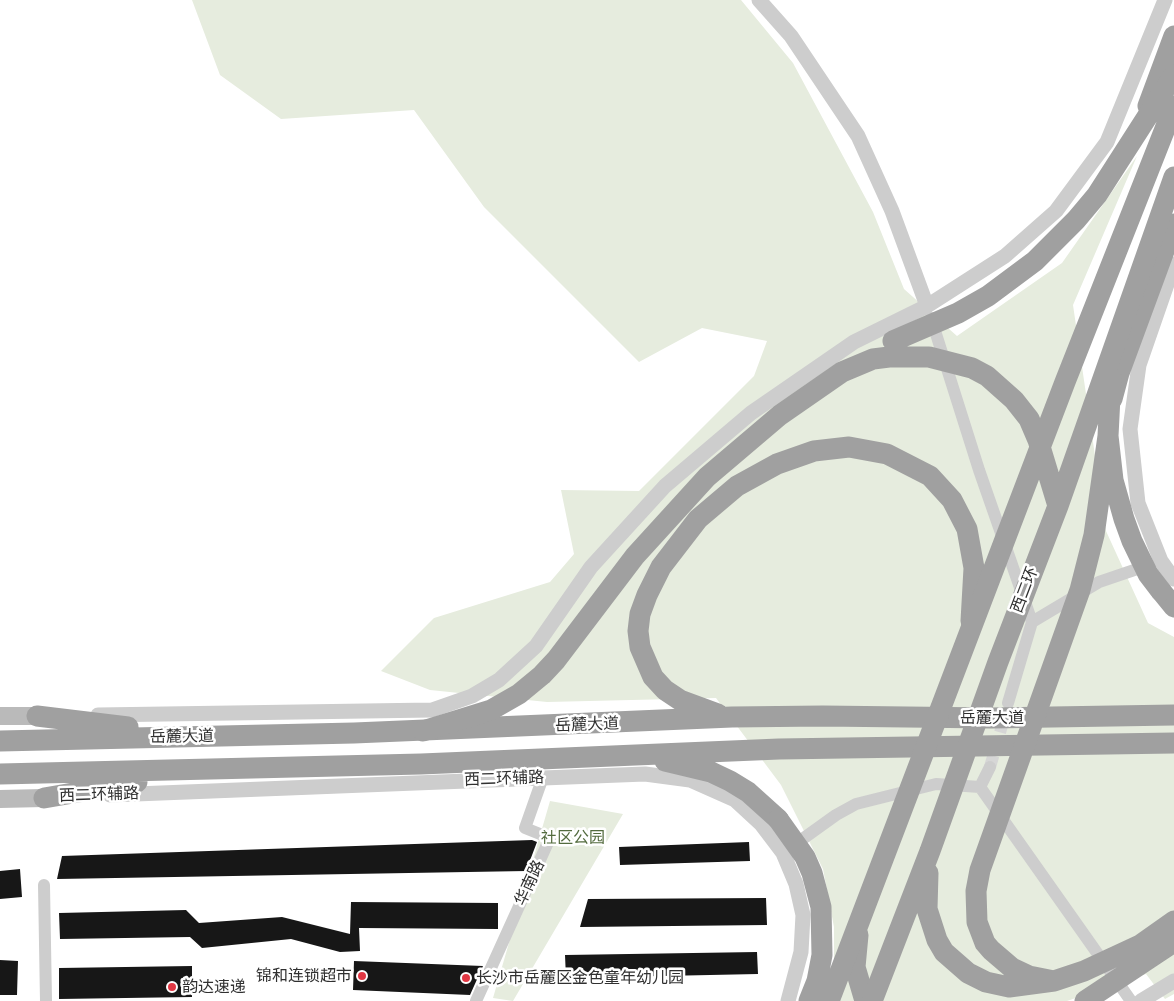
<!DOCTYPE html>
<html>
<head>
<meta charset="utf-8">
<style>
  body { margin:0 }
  canvas { display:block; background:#fff }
</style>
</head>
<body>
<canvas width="1174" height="1001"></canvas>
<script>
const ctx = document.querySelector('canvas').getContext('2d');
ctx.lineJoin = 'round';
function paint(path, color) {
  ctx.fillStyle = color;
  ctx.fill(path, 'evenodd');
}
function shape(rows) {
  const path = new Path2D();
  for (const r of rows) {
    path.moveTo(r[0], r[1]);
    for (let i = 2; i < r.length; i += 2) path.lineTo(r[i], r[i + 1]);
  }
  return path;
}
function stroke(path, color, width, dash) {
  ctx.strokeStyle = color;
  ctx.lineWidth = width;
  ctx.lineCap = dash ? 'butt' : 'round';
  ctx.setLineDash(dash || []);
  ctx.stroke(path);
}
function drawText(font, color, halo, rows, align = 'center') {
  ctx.font = font + ' Karla,"Noto Sans SC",sans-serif';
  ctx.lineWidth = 5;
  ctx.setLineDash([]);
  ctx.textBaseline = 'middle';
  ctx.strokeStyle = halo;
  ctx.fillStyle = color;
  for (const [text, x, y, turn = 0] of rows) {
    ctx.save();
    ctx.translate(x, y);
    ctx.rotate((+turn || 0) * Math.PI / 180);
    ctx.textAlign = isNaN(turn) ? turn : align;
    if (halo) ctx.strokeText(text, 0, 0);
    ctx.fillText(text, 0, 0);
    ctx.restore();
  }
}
paint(shape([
  [192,0,741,0,793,63,873,212,904,289,957,336,1062,263,1137,156,1073,305,1106,531,1148,623,1174,637,1174,994,1165,999,1146,974,1067,1001,834,1001,834,927,823,869,781,785,716,698,547,702,430,690,381,671,434,618,550,582,574,554,561,490,639,491,754,376,767,341,702,328,639,362,484,207,414,110,281,119,220,75],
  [550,801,623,814,513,1001,493,998]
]), '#e6ecde');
paint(shape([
  [532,840,537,842,526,871,57,879,62,856],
  [749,842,750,861,620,865,619,847],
  [20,869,22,897,0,899,0,871],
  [766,898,767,925,580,927,588,899],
  [351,902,498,903,498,929,359,928,360,951,340,952,291,939,202,948,190,937,60,939,59,913,186,910,199,923,282,917,350,934],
  [757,952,758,974,566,978,565,955],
  [0,960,18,961,17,995,0,995],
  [354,961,483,966,470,995,353,990],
  [192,966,192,997,59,999,59,968]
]), '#171717');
stroke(shape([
  [990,767,1006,712]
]), '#d6d6d6', 12, [12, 6]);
stroke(shape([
  [931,318,979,470,1032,622,1008,703],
  [1032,622,1099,582,1149,565],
  [980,787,990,767],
  [790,848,836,815,856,804,936,784,980,787,1131,1001],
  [44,885,46,1001],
  [476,1001,550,838,525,828,543,777]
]), '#cdcdcd', 12);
stroke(shape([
  [759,0,791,36,858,136,892,211,927,306],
  [1174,264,1139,365,1130,429,1138,503,1161,561,1174,579],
  [98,715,432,710,472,696,499,680,536,646,591,567,665,486,751,413,854,342,927,306,1005,256,1056,211,1107,142,1165,0],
  [110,795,645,774,690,780,735,800,761,824,783,853,796,884,803,915,801,952,788,1001],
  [1141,1001,1174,981]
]), '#cdcdcd', 15);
stroke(shape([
  [0,716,37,716],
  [0,799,44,798]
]), '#bababa', 18);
stroke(shape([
  [1148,106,1174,36],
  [1112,399,1119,373,1174,224],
  [1161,591,1174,607],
  [718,714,680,700,665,690,653,677,640,647,638,631,640,614,647,595,661,567,698,519,737,486,777,464,814,451,849,447,887,454,930,476,952,500,967,529,974,568,971,621],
  [37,716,128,727],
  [0,741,354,733,732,717,823,716,991,718,1174,715],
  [665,761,711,772,730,781,748,792,778,819],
  [0,774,421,764,779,749,1174,743],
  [44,798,137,782],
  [858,935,855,967,865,1001]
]), '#a0a0a0', 21);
stroke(shape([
  [893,341,958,313,988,296,1035,261,1076,220,1097,195,1174,75],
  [1111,377,1108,436,1113,480,1124,519,1132,541,1148,574,1161,591],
  [423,731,491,710,519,694,542,675,556,660,635,556,707,477,780,415,842,372,873,359,889,357,929,357,972,368,987,376,1014,400,1029,419,1038,440,1058,506],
  [778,819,805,857,812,873,821,907,822,955,817,981,809,1001],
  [928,873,927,909,937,940,944,952,968,973,986,982,1009,987,1054,981,1084,971,1140,945,1174,921],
  [1054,981,1029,976,1012,968,991,950,985,943,977,922,976,891,980,870,1080,590,1094,535,1108,436],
  [829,1001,1065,382,1174,106],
  [872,1001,930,851,998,662,1058,506,1174,177],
  [1085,1001,1174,942]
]), '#a0a0a0', 21);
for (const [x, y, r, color] of [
  [362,976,5,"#e13743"],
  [466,978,5,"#e13743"],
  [172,987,5,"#e13743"]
]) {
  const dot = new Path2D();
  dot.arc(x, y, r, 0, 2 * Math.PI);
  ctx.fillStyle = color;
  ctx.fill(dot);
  stroke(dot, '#fff', 2);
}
drawText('16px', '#303030', '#fff', [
  ["西二环",1025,590,-69],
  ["岳麓大道",992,718],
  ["岳麓大道",587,725,-2],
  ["岳麓大道",182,737,-1],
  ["西二环辅路",504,779,-2],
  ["西二环辅路",99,795,-2],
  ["华南路",530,883,-65]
]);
drawText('16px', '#536b3e', '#fff', [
  ["社区公园",573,838]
]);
drawText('16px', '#303030', '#fff', [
  ["锦和连锁超市",352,976,"right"],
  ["长沙市岳麓区金色童年幼儿园",476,978],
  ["韵达速递",182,987]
], 'left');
</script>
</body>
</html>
